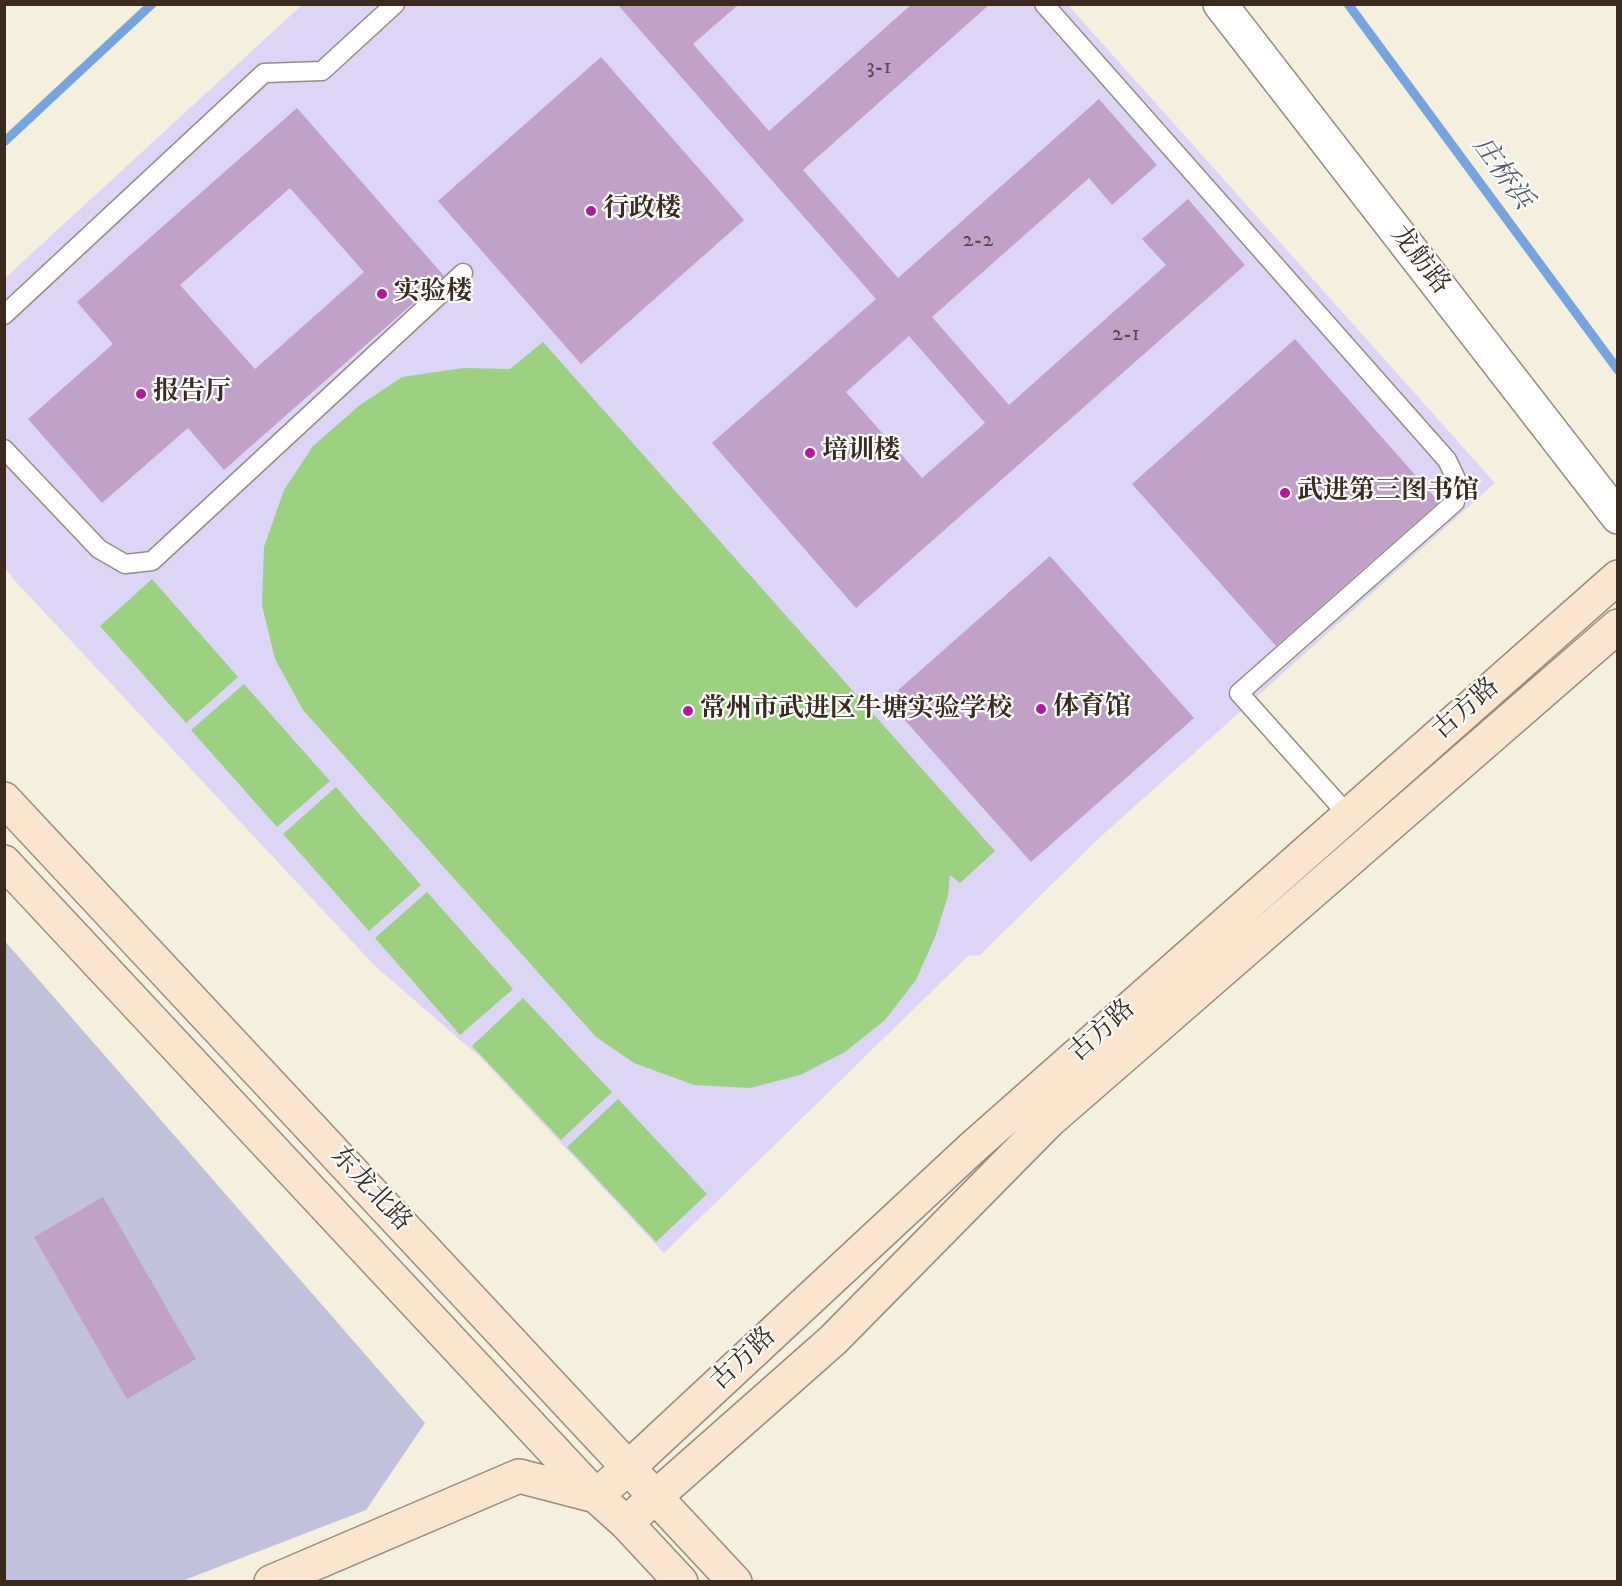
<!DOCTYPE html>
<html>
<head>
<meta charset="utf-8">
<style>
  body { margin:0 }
  #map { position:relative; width:1622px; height:1586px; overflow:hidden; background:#f5efde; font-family:"IM FELL DW Pica",serif }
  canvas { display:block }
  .frame { position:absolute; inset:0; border:6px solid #3b2a1e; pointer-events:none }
</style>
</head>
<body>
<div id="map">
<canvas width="1622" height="1586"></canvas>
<div class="frame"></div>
</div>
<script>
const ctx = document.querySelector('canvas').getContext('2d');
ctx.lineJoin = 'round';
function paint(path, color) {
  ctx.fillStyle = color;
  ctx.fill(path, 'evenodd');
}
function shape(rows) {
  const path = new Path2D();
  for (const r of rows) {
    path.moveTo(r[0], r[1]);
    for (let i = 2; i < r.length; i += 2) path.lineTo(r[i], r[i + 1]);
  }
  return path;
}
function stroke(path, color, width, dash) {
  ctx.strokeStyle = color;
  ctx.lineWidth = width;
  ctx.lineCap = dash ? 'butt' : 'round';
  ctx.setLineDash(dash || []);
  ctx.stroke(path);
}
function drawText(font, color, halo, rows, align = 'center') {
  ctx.font = font + ' "IM FELL DW Pica","Noto Serif SC",serif';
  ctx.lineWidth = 4.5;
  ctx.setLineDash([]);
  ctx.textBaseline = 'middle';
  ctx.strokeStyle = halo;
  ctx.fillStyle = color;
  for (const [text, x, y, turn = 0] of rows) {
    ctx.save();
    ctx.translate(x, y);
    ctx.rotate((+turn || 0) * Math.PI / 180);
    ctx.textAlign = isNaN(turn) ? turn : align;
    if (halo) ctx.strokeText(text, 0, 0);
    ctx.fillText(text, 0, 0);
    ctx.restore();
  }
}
paint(shape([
  [302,5,1068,5,1495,483,1096,841,980,955,968,956,664,1253,481,1058,375,966,16,582,5,568,5,278]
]), '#ddd5f6');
paint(shape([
  [4,940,425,1423,366,1510,182,1581,5,1581]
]), '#c2c1dc');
paint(shape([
  [543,342,995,851,960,883,950,875,948,896,935,937,916,980,885,1020,845,1052,800,1075,750,1088,694,1085,634,1063,596,1037,303,710,275,659,262,605,264,547,284,490,313,446,360,405,402,377,463,368,510,369],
  [152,579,238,677,186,723,100,626],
  [244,684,330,781,277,827,191,730],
  [336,787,421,885,369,931,283,834],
  [427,892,513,989,460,1035,375,938],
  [523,998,612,1092,561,1140,472,1046],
  [618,1099,707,1194,656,1242,567,1147]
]), '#9cd182');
stroke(shape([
  [1348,4,1618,370],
  [4,142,152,4]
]), '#75a4de', 9);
paint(shape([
  [912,4,990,4,803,170,898,278,1099,99,1157,165,1112,205,1089,178,932,317,1009,405,1166,265,1142,239,1188,199,1245,265,856,608,712,443,876,299,618,5,738,5,693,44,769,131],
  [909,336,985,423,922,478,846,392],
  [601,57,744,220,581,364,438,201],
  [297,108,444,276,224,470,188,428,102,503,28,419,113,344,77,302],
  [290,188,364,272,255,369,180,285],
  [1295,339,1439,502,1276,646,1132,484],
  [1050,556,1194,718,1031,862,887,700],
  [103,1197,196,1359,127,1399,34,1237]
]), '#c1a1c7');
const lane = shape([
  [1044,4,1447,460,1457,481,1455,502,1239,693,1348,815],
  [4,315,264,73,322,71,395,4],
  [4,449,99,549,125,564,152,561,463,273]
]);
const street = shape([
  [1220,4,1618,517]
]);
const secondary = shape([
  [4,799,735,1582],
  [4,862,596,1496,626,1523,681,1582],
  [626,1523,833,1340,1049,1121,1618,626],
  [271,1582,519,1476,596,1496,629,1467,973,1147,1618,577]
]);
stroke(lane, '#988c7e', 21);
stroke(street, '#988c7e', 36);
stroke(secondary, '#988c7e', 36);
stroke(lane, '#fff', 18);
stroke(street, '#fff', 33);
stroke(secondary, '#fbe5cf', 33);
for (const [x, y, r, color] of [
  [591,211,6,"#b5179e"],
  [382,294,6,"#b5179e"],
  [141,394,6,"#b5179e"],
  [810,453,6,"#b5179e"],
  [1285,493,6,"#b5179e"],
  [1041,709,6,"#b5179e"],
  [688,711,6,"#b5179e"]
]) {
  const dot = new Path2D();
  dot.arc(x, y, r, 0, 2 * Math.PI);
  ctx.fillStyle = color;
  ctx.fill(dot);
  stroke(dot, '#fff', 2);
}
drawText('22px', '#5c4848', null, [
  ["3-1",879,68],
  ["2-2",978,241],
  ["2-1",1126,335]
]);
drawText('bold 26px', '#3b2a1e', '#fff', [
  ["行政楼",603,211],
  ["实验楼",394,294],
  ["报告厅",153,394],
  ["培训楼",822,453],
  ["武进第三图书馆",1297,493],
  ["体育馆",1053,709],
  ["常州市武进区牛塘实验学校",700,711]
], 'left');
drawText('26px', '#3b2a1e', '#fff', [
  ["龙舫路",1419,261,52],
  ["古方路",1467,710,-41],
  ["古方路",1103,1032,-42],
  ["东龙北路",370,1190,47],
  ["古方路",744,1360,-43]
]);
drawText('italic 27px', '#525b6b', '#fff', [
  ["庄桥浜",1501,174,54]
]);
</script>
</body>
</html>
